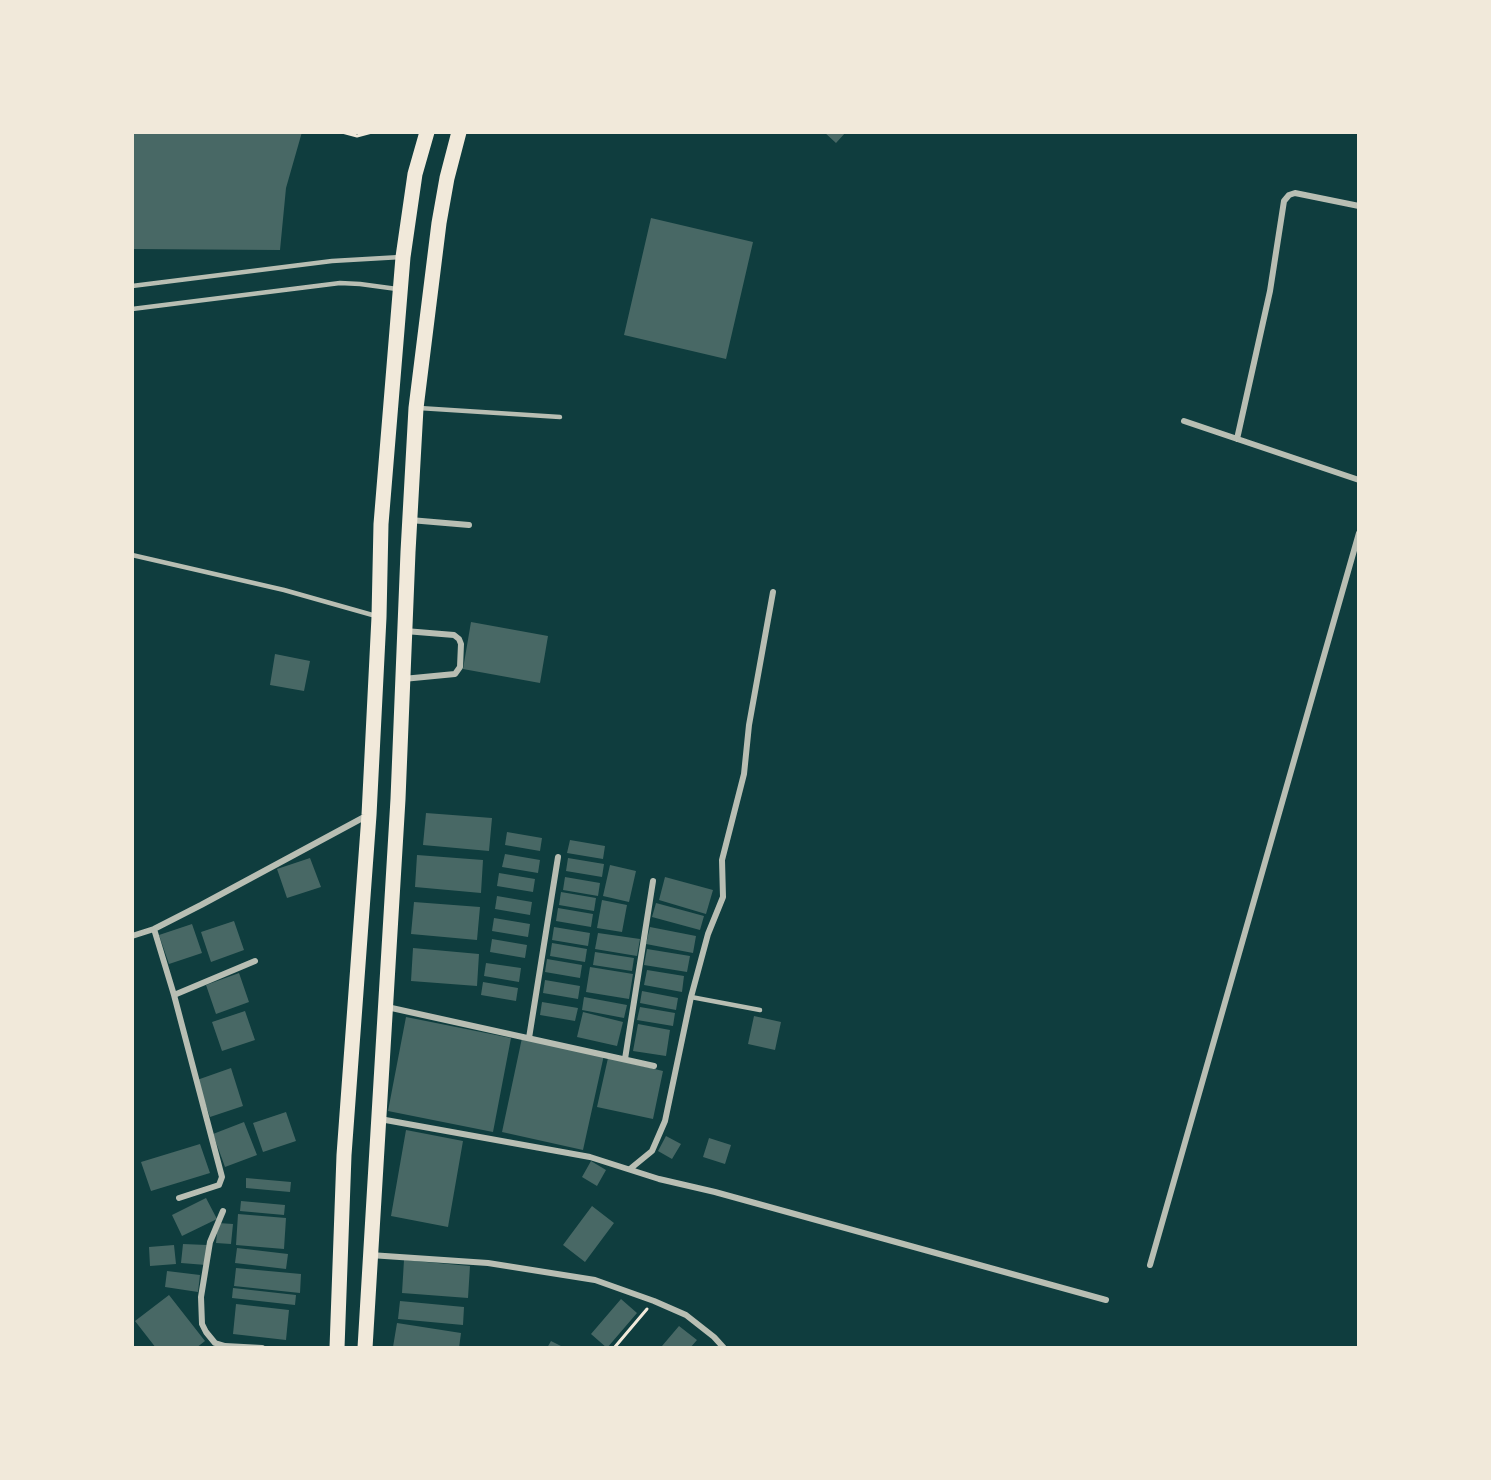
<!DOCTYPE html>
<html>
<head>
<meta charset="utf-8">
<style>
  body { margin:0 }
  #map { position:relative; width:1491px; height:1480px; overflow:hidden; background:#0f3d3e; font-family:Lato,sans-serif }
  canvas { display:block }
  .frame { position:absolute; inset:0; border:134px solid #f1e9da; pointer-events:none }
</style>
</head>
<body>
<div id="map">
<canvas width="1491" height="1480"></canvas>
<div class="frame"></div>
</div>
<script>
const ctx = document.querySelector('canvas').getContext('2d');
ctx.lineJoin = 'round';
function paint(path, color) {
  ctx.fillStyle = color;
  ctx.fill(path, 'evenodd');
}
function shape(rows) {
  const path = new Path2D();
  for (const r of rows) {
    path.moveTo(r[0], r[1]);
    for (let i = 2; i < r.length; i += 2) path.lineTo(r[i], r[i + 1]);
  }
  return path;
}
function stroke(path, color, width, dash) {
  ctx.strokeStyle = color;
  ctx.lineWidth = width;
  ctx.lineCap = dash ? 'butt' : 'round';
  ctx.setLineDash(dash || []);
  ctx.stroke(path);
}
paint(shape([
  [132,132,302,132,286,188,280,250,132,249],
  [824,132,846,132,836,143],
  [651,218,753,242,726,359,624,335],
  [471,622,548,636,540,683,463,669],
  [275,654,310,661,304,691,270,685],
  [426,813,492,818,489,851,423,845],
  [507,832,542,838,540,851,505,845],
  [570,840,605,846,603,859,567,853],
  [505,854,540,860,538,873,502,867],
  [417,855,483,860,481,893,415,887],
  [310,858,321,887,287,898,277,869],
  [568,858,604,864,602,877,566,871],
  [610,865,636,871,629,902,603,896],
  [499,873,535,879,533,892,497,886],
  [565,877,600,883,598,896,563,890],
  [665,877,713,890,706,914,659,900],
  [561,892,596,898,594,911,559,905],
  [497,896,532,902,530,915,495,909],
  [602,900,627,905,622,932,597,928],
  [414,902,480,907,477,940,411,934],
  [656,903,704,916,700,930,652,917],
  [558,908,593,914,591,927,556,921],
  [494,918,530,924,528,937,492,931],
  [234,921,244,950,211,962,201,932],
  [192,924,202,953,169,964,159,935],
  [554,927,590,933,588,946,552,940],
  [650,927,696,936,693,953,646,944],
  [598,933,640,939,637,956,595,949],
  [492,939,527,945,525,958,490,952],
  [552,943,587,949,585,962,550,956],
  [413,948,479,954,477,986,411,981],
  [647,949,690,956,687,972,644,965],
  [595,952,634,958,632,971,593,965],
  [547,959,582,965,580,978,545,972],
  [486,963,521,968,519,982,484,976],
  [590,967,633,974,629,999,586,992],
  [647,970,684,976,682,992,644,985],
  [239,973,249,1002,216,1014,206,985],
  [545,980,580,986,578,999,543,993],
  [483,982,518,988,516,1001,481,995],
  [642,991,678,998,676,1010,640,1003],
  [584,997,627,1005,624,1018,582,1010],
  [542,1002,578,1008,575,1021,540,1015],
  [640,1007,675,1013,673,1026,637,1020],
  [245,1011,255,1040,222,1051,212,1022],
  [583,1012,623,1022,617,1046,577,1037],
  [754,1016,781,1022,775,1050,748,1044],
  [406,1017,511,1038,493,1132,388,1111],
  [638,1024,670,1030,666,1056,633,1051],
  [522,1038,604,1055,583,1150,502,1132],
  [608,1058,663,1071,653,1119,597,1107],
  [231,1068,243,1106,210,1117,197,1080],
  [286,1112,296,1141,263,1152,253,1123],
  [244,1122,257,1155,225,1167,213,1134],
  [406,1130,463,1141,448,1227,391,1216],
  [666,1136,681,1144,672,1159,658,1151],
  [709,1138,731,1145,725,1164,703,1157],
  [200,1144,210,1173,151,1191,141,1162],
  [591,1161,606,1170,597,1186,582,1177],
  [246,1178,291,1182,290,1192,246,1188],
  [206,1198,217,1219,182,1236,172,1215],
  [241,1201,285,1205,284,1215,240,1211],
  [592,1206,614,1223,585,1262,563,1245],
  [238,1214,286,1218,284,1249,236,1245],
  [218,1223,233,1224,231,1244,216,1243],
  [183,1244,207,1245,206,1265,181,1263],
  [174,1245,176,1264,150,1266,149,1247],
  [237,1248,288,1254,286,1269,235,1263],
  [404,1260,470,1266,468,1298,402,1293],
  [236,1268,301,1274,300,1293,234,1286],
  [167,1271,200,1275,198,1292,165,1287],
  [233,1288,296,1295,295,1305,232,1298],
  [169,1295,205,1341,196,1348,156,1348,135,1321],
  [621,1299,637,1313,607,1348,591,1334],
  [400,1301,464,1307,463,1325,398,1319],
  [236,1304,289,1310,286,1340,233,1334],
  [397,1323,461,1333,459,1348,393,1347],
  [679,1326,697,1340,690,1348,665,1348,662,1346],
  [551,1341,565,1348,547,1348]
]), '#486865');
stroke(shape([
  [342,132,357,136,372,132],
  [614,1348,647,1309]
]), '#f1e9da', 3);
stroke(shape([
  [132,286,332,261,401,257],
  [132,309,340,283,360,284,397,289],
  [419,408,560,417],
  [132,555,284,590,376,616],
  [691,997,760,1010]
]), '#b8beb3', 4.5);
stroke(shape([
  [1184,421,1359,480],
  [1237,439,1270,291,1284,201,1289,195,1295,193,1359,206],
  [410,520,469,525],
  [403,679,455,674,460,667,461,644,459,639,454,635,405,631],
  [154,929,174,995,222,1177,219,1185,179,1198],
  [132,936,154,929,201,905,368,815],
  [174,995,255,961],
  [387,1007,654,1066],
  [529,1038,558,857],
  [625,1059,653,881],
  [380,1119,590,1157,659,1179,715,1192,1106,1300],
  [630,1169,652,1151,665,1121,691,997,708,934,723,897,722,860,744,774,749,725,773,592],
  [223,1211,210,1242,201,1297,202,1324,206,1332,215,1343,225,1346,262,1348],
  [370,1255,488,1263,595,1280,654,1301,686,1315,714,1337,724,1348],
  [1150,1265,1359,533]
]), '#b8beb3', 6);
stroke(shape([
  [337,1348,344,1155,369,815,379,617,381,524,403,257,415,174,427,132],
  [365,1348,398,799,408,552,416,408,439,223,447,178,459,132]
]), '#f1e9da', 15);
</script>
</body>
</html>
